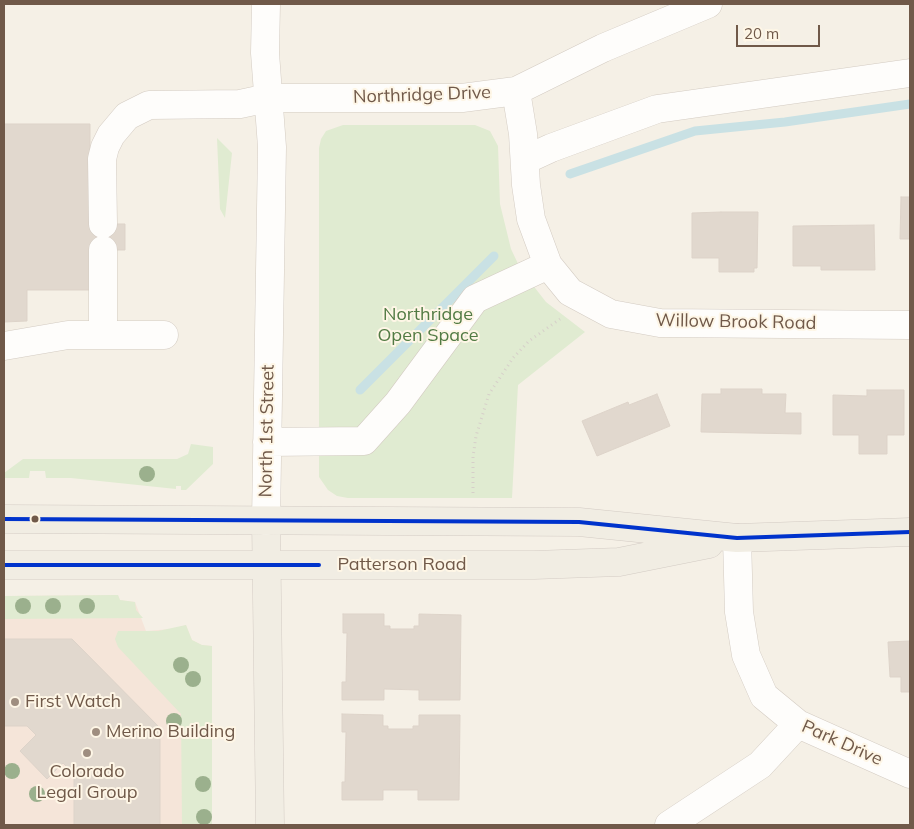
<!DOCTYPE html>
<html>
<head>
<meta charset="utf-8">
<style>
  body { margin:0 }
  #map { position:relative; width:914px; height:829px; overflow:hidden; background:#f5f0e6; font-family:Mulish,sans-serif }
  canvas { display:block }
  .frame { position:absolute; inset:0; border:5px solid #705949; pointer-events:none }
  .scale { position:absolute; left:736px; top:25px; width:84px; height:22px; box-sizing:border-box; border:2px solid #705949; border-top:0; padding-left:6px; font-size:15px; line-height:18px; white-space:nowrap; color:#705949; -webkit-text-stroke:4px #fef6e6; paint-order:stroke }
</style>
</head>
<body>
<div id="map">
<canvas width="914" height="829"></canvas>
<div class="frame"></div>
<div class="scale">20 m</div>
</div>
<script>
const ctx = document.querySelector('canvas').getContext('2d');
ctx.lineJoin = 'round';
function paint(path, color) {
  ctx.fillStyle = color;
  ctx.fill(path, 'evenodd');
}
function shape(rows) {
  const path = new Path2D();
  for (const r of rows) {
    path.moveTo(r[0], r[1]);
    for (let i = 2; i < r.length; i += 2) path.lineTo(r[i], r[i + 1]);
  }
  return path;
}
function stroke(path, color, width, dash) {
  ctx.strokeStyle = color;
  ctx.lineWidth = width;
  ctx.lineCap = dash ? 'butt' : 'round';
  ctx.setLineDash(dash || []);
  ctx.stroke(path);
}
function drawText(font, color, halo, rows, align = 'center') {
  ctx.font = font + ' Mulish,sans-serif';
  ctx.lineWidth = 4;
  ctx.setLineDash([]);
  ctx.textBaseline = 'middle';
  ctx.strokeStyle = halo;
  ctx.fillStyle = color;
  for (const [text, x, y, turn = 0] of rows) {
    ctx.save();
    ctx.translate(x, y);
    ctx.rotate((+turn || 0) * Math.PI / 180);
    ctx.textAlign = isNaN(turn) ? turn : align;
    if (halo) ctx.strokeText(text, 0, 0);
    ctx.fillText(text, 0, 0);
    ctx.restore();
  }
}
paint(shape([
  [118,595,120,600,135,602,146,631,171,629,186,625,192,640,202,645,212,646,212,825,4,825,4,596]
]), '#f5e5d9');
paint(shape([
  [343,125,475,125,490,131,498,146,500,204,511,249,521,270,546,302,585,332,518,385,512,498,348,498,337,496,328,490,319,477,319,148,321,139,326,131],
  [217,138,232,153,225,218,220,209],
  [191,444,213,447,213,464,186,490,181,490,181,486,176,486,176,489,71,478,46,478,45,471,30,471,29,478,4,478,4,473,23,459,177,459,188,454],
  [118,595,120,600,135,602,136,610,143,618,4,619,4,596],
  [186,625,192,640,202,645,212,646,212,825,182,825,181,714,118,647,115,639,118,631,158,631]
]), '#e0ebd1');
stroke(shape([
  [570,174,695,131,785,122,910,104],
  [360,390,494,256]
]), '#c9e1e4', 9);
const building = shape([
  [4,124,90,124,90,224,125,224,125,250,90,250,90,290,27,290,27,321,4,322,4,124],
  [901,197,910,197,910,239,900,239,901,197],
  [721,212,758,212,757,268,754,268,754,272,719,272,719,258,692,258,692,213,721,212],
  [874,225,875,270,821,270,821,266,793,266,793,226,874,225],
  [721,389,762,389,762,394,786,394,785,413,801,413,801,434,701,432,702,394,721,394,721,389],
  [867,390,904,390,904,435,887,435,887,454,859,454,859,435,833,435,833,395,867,396,867,390],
  [657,394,670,426,597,456,582,421,628,402,629,405,657,394],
  [343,614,384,614,384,626,390,626,390,629,414,629,414,626,419,626,419,614,461,615,460,700,419,700,419,690,384,689,384,700,342,700,342,682,346,682,347,633,343,633,343,614],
  [4,639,72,639,160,728,160,825,74,825,74,774,63,763,47,779,20,751,36,735,27,726,4,726,4,639],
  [910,641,910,692,901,692,901,677,890,677,888,642,910,641],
  [342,714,383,715,383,726,388,726,388,729,413,729,413,726,419,726,419,715,460,715,459,800,418,800,418,790,383,790,383,800,342,800,342,782,345,782,346,732,342,732,342,714]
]);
paint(building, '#e1d8ce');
stroke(building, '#ddd3c9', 1);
const minor = shape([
  [516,91,523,134,526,185,531,219,548,265,570,292,611,314,660,323,910,325],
  [525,160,551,148,657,109,910,73],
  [103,224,102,159,105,147,111,135,127,116,149,105,240,104,268,98,462,98,516,91,603,48,708,4],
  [103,250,103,335],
  [4,346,68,335,164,335],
  [267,442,364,441,398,403,475,299,548,265],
  [266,521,272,147,265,53,266,4],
  [737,538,739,612,746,655,764,696,798,724,910,774],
  [669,825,760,765,798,724]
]);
const major = shape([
  [4,519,579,522,737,538,910,532],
  [266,521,270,825],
  [4,565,534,565,619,562,709,544]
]);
stroke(minor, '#d3cbc2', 29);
stroke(major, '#d3cbc4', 29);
stroke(shape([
  [473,493,473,457,476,436,489,394,513,358,529,341,560,319]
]), '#d6cfc9', 3, [1, 4]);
stroke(minor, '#fefdfb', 28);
stroke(major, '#f1ede3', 28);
stroke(shape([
  [4,519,579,522,737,538,910,532],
  [4,565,319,565]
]), '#03c', 4);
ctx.fillStyle = '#9bb08d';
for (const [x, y] of [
  [147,474],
  [23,606],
  [53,606],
  [87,606],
  [181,665],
  [193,679],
  [174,721],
  [12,771],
  [203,784],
  [37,794],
  [204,817]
]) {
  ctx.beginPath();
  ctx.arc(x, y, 8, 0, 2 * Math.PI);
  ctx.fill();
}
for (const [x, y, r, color] of [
  [35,519,4.5,"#705949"],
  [15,702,5,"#9f8e80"],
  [96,732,5,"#9f8e80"],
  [87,753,5,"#9f8e80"]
]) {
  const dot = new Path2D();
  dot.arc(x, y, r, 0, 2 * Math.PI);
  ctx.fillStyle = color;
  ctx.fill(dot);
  stroke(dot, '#fef6e6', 2);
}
drawText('18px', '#705949', '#fef6e6', [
  ["Northridge Drive",422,95,-2],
  ["Willow Brook Road",736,322,1],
  ["North 1st Street",267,431,-89],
  ["Patterson Road",402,565],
  ["Park Drive",842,743,24]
]);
drawText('18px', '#527b44', '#fef6e6', [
  ["Northridge",428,315],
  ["Open Space",428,336]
]);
drawText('18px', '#705949', '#fef6e6', [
  ["First Watch",25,702],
  ["Merino Building",106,732],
  ["Colorado",87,772,"center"],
  ["Legal Group",87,793,"center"]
], 'left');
</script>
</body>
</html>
